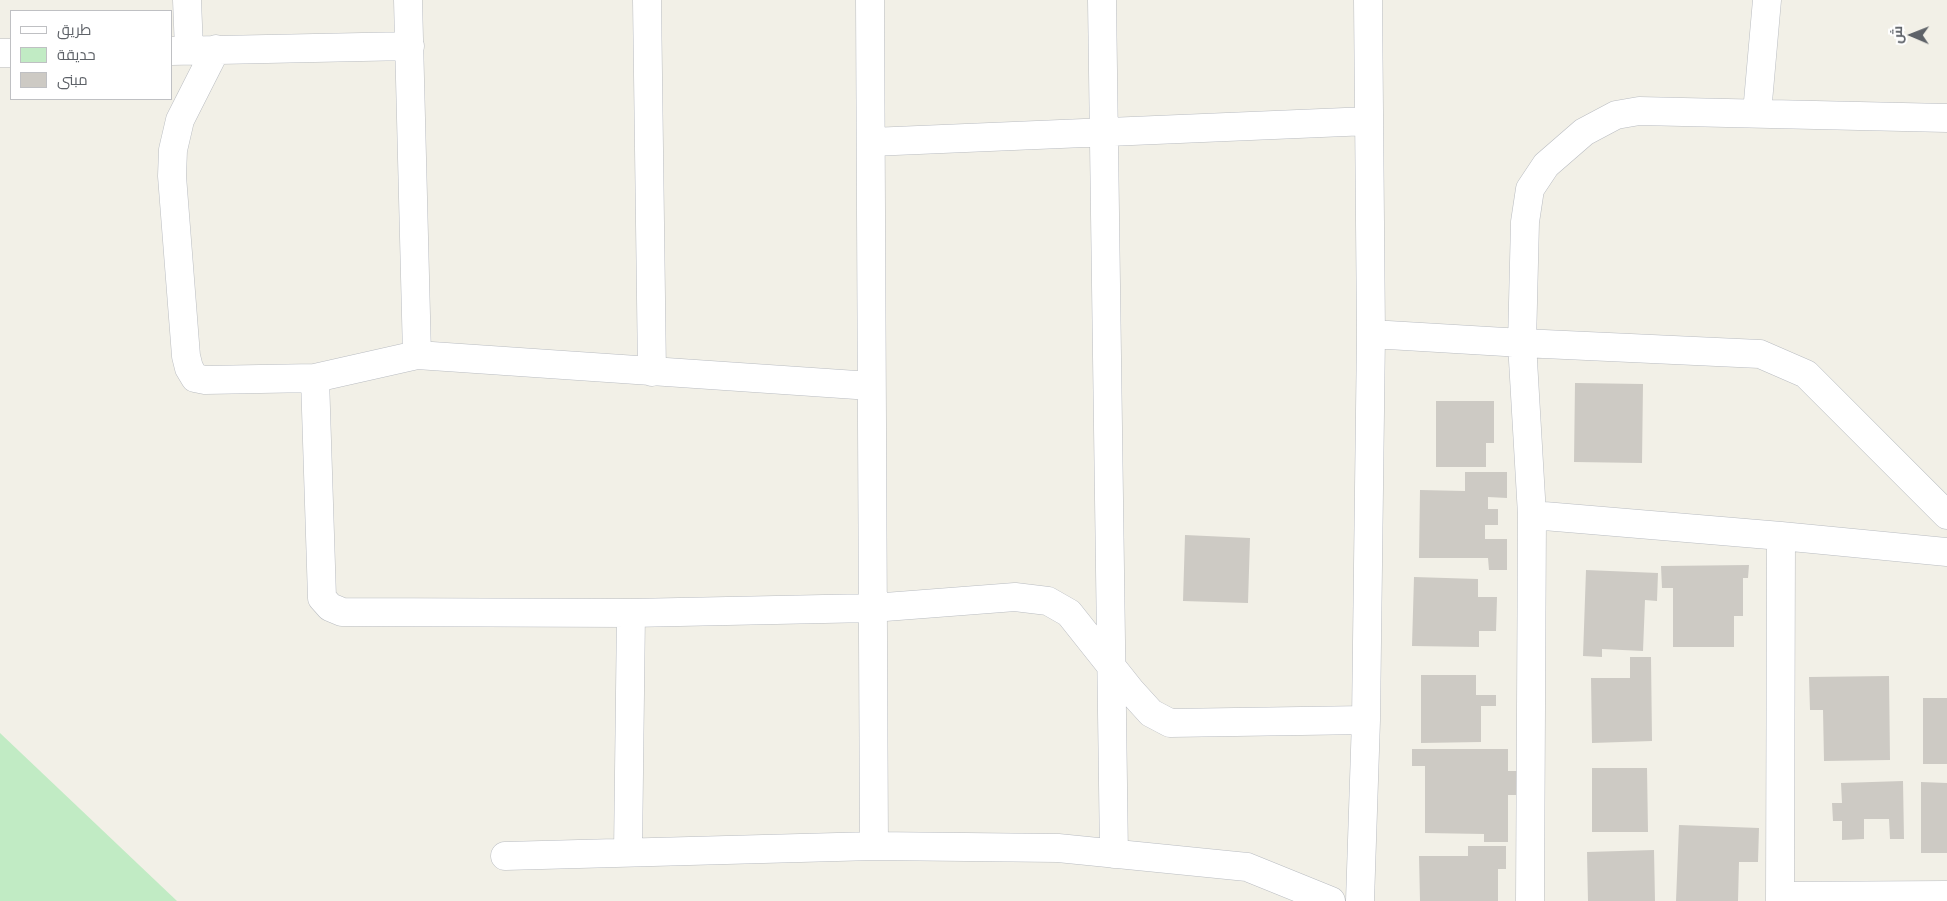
<!DOCTYPE html>
<html>
<head>
<meta charset="utf-8">
<style>
  body { margin:0 }
  #map { position:relative; width:1947px; height:901px; overflow:hidden; background:#f2f0e7; font-family:Poppins,Cairo,sans-serif }
  canvas { display:block }
  .legend { position:absolute; left:10px; top:10px; width:162px; height:90px; box-sizing:border-box; background:#fff; border:1px solid #bfc0c3; margin:0; padding:6px 9px; list-style:none; font-size:15px; color:#5e6268 }
  .legend li { display:flex; align-items:center; gap:10px; height:25px }
  .legend b { width:25px; border:1px solid #bfc0c3 }
  .north { position:absolute; left:1887px; top:10px; width:50px; height:50px; -webkit-text-stroke:4px #fff; paint-order:stroke; rotate:271deg; font-size:14px; font-weight:700; line-height:20px; text-align:center; color:#5e6268 }
  .north::after { content:''; display:block; margin:auto; width:18px; height:22px; background:#5e6268; clip-path:polygon(50% 0,100% 100%,50% 72%,0 100%) }
</style>
</head>
<body>
<div id="map">
<canvas width="1947" height="901"></canvas>
<ul class="legend">
<li><b style="height:6px;background:#fff"></b>طريق</li>
<li><b style="height:14px;background:#c1ebc4"></b>حديقة</li>
<li><b style="height:14px;background:#cdcac4"></b>مبنى</li>
</ul>
<div class="north">ش</div>
</div>
<script>
const ctx = document.querySelector('canvas').getContext('2d');
ctx.lineJoin = 'round';
function paint(path, color) {
  ctx.fillStyle = color;
  ctx.fill(path, 'evenodd');
}
function shape(rows) {
  const path = new Path2D();
  for (const r of rows) {
    path.moveTo(r[0], r[1]);
    for (let i = 2; i < r.length; i += 2) path.lineTo(r[i], r[i + 1]);
  }
  return path;
}
function stroke(path, color, width, dash) {
  ctx.strokeStyle = color;
  ctx.lineWidth = width;
  ctx.lineCap = dash ? 'butt' : 'round';
  ctx.setLineDash(dash || []);
  ctx.stroke(path);
}
paint(shape([
  [0,733,177,901,0,901]
]), '#c1ebc4');
paint(shape([
  [1575,383,1643,384,1642,463,1574,462],
  [1436,401,1494,401,1494,443,1486,443,1486,467,1436,467],
  [1465,472,1507,472,1507,498,1488,497,1488,509,1498,509,1498,525,1485,525,1485,539,1507,539,1507,570,1489,570,1488,558,1419,558,1420,490,1465,491],
  [1185,535,1250,538,1248,603,1183,601],
  [1749,565,1748,578,1743,578,1743,616,1734,616,1734,647,1673,647,1673,588,1662,588,1661,566],
  [1586,570,1658,573,1657,601,1645,600,1643,651,1602,649,1602,657,1583,656],
  [1414,577,1478,579,1478,597,1497,597,1496,631,1479,631,1479,647,1412,646],
  [1630,657,1651,657,1652,741,1592,743,1591,678,1630,678],
  [1421,675,1476,675,1476,695,1496,695,1496,706,1481,706,1481,742,1421,743],
  [1889,676,1890,760,1824,761,1823,710,1810,710,1809,677],
  [1923,698,1947,698,1947,764,1923,764],
  [1412,749,1508,749,1508,771,1521,771,1521,795,1508,795,1508,842,1484,842,1484,834,1425,833,1425,766,1412,766],
  [1592,768,1647,768,1648,832,1592,832],
  [1903,781,1904,839,1890,839,1889,819,1864,819,1864,839,1842,840,1842,821,1833,821,1832,803,1842,803,1841,783],
  [1921,782,1947,783,1947,853,1921,853],
  [1679,825,1759,828,1758,862,1739,862,1738,901,1676,901],
  [1468,846,1506,846,1506,869,1498,869,1498,901,1420,901,1419,856,1468,856],
  [1654,850,1655,901,1588,901,1587,852]
]), '#cdcac4');
const street = shape([
  [187,0,189,50],
  [408,0,417,355],
  [647,0,652,372],
  [870,0,874,846,1058,848,1247,867,1331,901],
  [1102,0,1114,854],
  [216,49,180,120,173,150,172,176,186,356,189,368,195,378,205,380,315,378,417,355,871,386],
  [171,51,410,46],
  [1,53,11,53],
  [1757,113,1767,0],
  [871,142,1369,121],
  [1371,334,1522,343,1760,354,1806,374,1947,515],
  [315,378,322,598,330,607,342,612,631,613,872,608,1015,597,1048,601,1069,613,1131,691,1151,713,1170,723,1366,720],
  [1532,515,1781,536,1947,552],
  [628,852,631,613],
  [505,856,874,846],
  [1780,896,1947,895],
  [1360,901,1366,720,1371,334,1368,0],
  [1530,901,1532,515,1522,343,1525,222,1530,189,1546,165,1584,132,1616,115,1639,111,1947,118],
  [1780,901,1781,536]
]);
stroke(street, '#b9bcc1', 29);
stroke(street, '#fff', 28);
</script>
</body>
</html>
